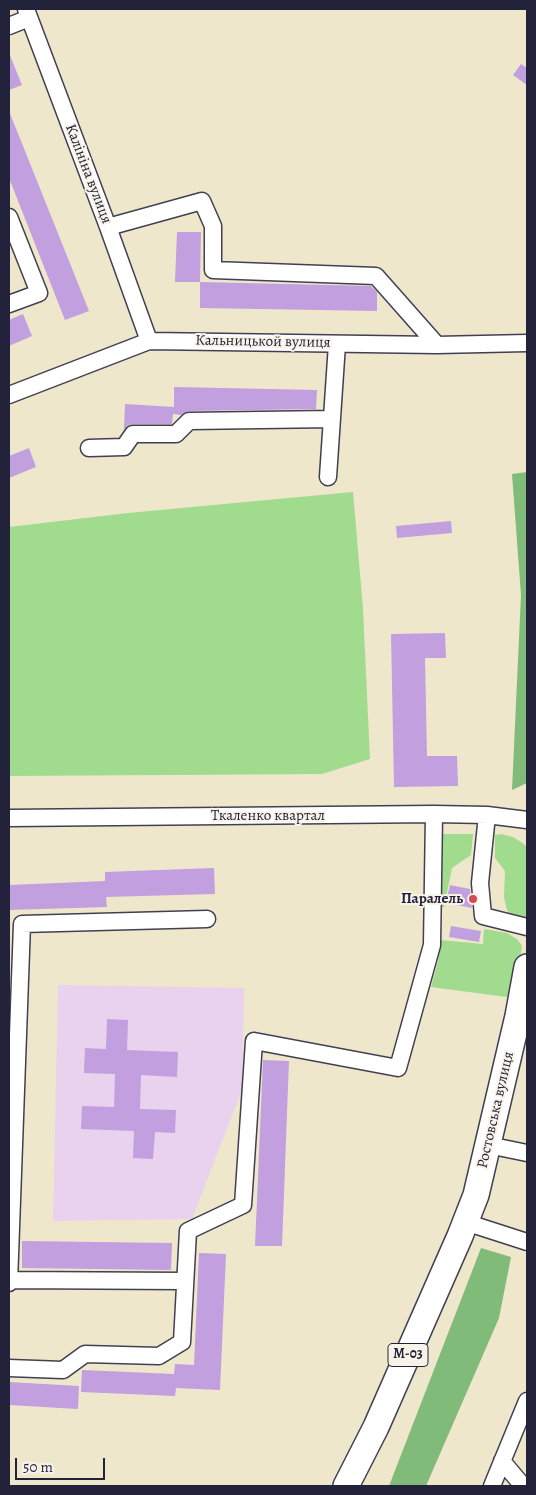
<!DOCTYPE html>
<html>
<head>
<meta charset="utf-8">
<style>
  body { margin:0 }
  #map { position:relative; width:536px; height:1495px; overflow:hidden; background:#eee7cc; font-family:Alegreya,serif }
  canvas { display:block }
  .frame { position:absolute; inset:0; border:10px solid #22223b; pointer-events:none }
  .scale { position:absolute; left:15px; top:1458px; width:90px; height:22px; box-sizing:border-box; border:2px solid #22223b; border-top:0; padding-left:6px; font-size:15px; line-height:18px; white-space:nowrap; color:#22223b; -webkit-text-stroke:4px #f7f3e8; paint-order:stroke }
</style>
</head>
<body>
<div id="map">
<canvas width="536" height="1495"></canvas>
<div class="frame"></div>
<div class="scale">50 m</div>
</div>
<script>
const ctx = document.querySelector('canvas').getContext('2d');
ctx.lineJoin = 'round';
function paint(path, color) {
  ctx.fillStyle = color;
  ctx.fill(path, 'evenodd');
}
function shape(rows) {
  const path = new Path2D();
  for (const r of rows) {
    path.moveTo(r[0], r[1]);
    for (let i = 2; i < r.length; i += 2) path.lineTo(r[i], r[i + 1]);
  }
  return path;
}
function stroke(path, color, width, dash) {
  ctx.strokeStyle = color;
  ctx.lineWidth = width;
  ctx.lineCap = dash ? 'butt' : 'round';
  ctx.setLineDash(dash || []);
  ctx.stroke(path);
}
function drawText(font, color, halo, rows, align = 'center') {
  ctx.font = font + ' Alegreya,serif';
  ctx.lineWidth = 4;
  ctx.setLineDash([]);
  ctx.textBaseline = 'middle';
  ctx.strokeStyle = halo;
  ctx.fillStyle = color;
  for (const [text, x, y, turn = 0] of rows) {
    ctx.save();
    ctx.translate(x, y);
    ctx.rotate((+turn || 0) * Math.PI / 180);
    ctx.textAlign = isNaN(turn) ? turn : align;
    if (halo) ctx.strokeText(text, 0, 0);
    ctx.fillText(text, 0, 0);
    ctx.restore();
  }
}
paint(shape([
  [58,985,244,988,242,1090,192,1219,53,1221]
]), '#e8d2ee');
paint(shape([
  [353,492,363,609,370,759,322,774,9,776,9,527,128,513],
  [437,834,473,834,471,855,452,868,444,907,437,906],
  [501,834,513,837,524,844,527,848,527,918,524,921,512,916,507,910,504,897,505,871,495,858,495,835],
  [484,929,507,933,517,939,522,946,514,998,431,987,438,961,440,940,483,944]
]), '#a0db8e');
paint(shape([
  [527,472,527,783,512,790,521,595,512,474],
  [481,1248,511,1257,499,1318,426,1486,389,1486]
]), '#80bb79');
paint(shape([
  [9,53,22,85,9,90],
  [521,64,527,68,527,85,513,75],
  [9,111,89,311,65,320,9,178],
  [177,232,201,232,200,282,175,282],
  [200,282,371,286,377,292,377,311,200,308],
  [23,314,32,336,9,346,9,320],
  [174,387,317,390,316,409,189,411,181,415,173,414,172,424,133,424,128,425,124,430,125,404,174,407],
  [29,448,36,467,9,478,9,456],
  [451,521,452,533,397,538,396,526],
  [445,633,446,658,425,658,427,756,457,756,458,786,394,787,391,634],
  [214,868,215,894,106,897,107,907,9,910,9,885,105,881,105,872],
  [450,885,470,889,472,908,446,903],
  [451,926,481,931,479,942,449,937],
  [107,1019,128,1020,127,1050,178,1052,177,1077,141,1075,140,1109,176,1110,175,1133,155,1132,153,1159,133,1158,134,1131,81,1129,82,1106,114,1107,115,1074,84,1073,85,1048,106,1049],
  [263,1060,289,1061,282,1246,255,1246],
  [22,1241,172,1243,171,1270,22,1268],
  [199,1253,226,1254,220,1390,176,1388,175,1396,81,1392,82,1370,174,1374,175,1364,194,1365],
  [9,1382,79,1386,78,1409,9,1405]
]), '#c29fde');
const minor = shape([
  [26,9,108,227,149,341],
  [9,26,29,18],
  [9,217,39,293,9,304],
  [108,227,202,201,213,226,213,270,376,276,437,345],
  [9,395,149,341,437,345,527,343],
  [89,448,124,447,133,434,176,434,189,421,332,419],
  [328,477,337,344],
  [487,815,480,883,483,916,527,927],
  [9,818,434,814,487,815,527,820],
  [488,1145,527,1153],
  [465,1222,527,1242],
  [9,1280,185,1281],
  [9,1283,22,924,207,919],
  [9,1368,63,1370,85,1354,159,1356,182,1342,188,1231,243,1205,254,1041,398,1068,432,945,434,814],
  [502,1461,523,1486],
  [492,1486,527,1401]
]);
const highway = shape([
  [346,1486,376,1427,460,1236,476,1195,518,1016,527,967]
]);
stroke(minor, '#414051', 19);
stroke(highway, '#414051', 28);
stroke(minor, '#fff', 16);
stroke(highway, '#fff', 25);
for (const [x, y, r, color] of [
  [473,899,5,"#d1495b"]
]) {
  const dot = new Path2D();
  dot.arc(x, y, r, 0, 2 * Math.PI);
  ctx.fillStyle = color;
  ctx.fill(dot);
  stroke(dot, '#f7f3e8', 2);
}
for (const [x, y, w] of [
  [408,1355,40]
]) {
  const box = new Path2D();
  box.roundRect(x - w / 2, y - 11.5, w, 23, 4);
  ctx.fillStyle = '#f7f3e8';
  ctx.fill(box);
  stroke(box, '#22223b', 1);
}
drawText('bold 14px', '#22223b', null, [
  ["М-03",408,1355]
]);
drawText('15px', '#22223b', '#f7f3e8', [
  ["Калініна вулиця",88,174,69],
  ["Кальницькой вулиця",263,342,1],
  ["Ткаленко квартал",268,816],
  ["Ростовська вулиця",496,1110,-77]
]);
drawText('bold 15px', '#22223b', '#f7f3e8', [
  ["Паралель",463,899]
], 'right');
</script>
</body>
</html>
